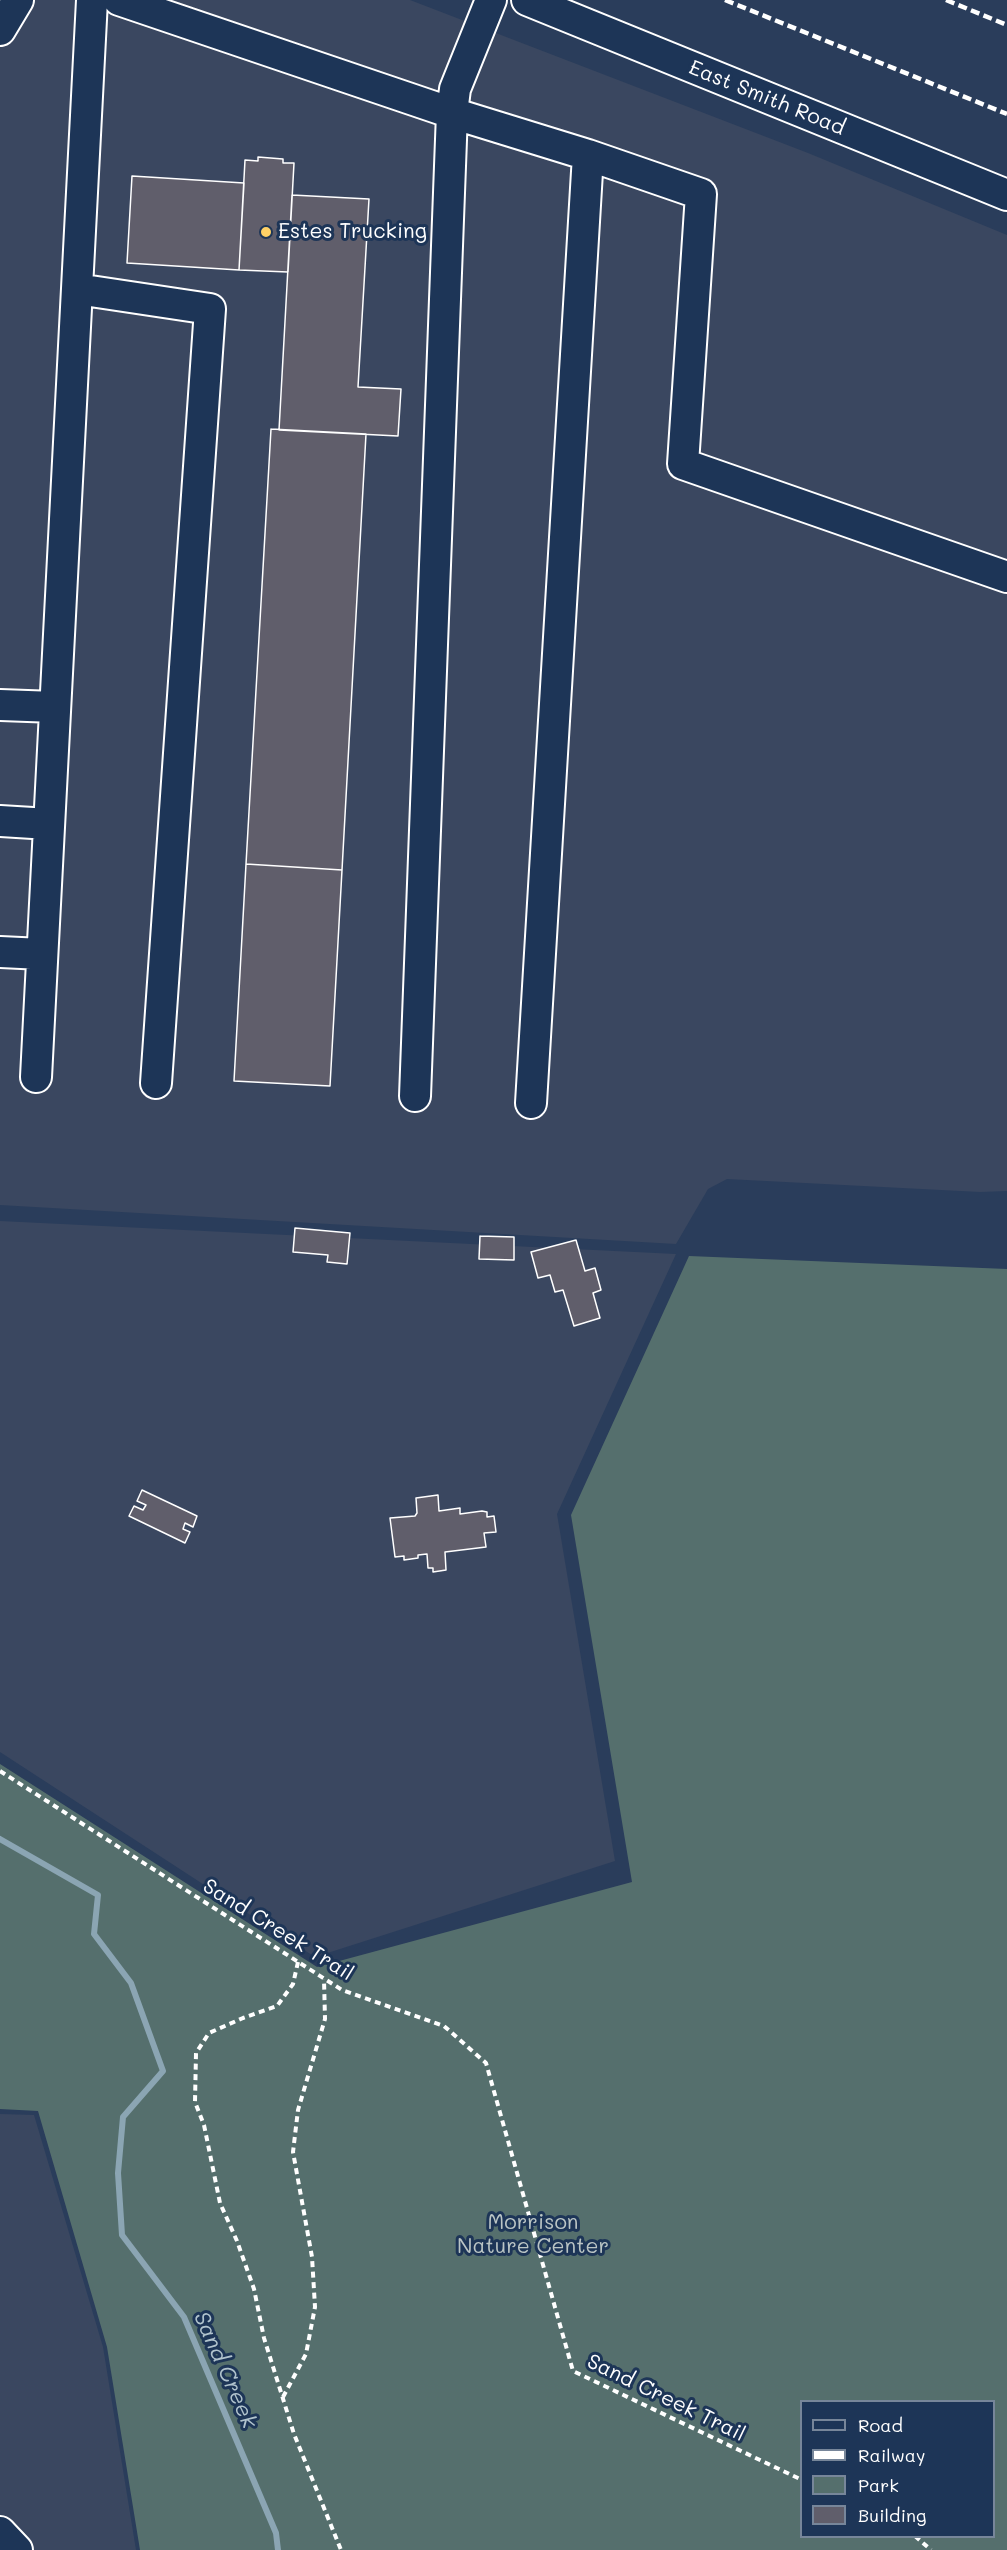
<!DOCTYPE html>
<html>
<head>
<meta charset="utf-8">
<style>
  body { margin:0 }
  #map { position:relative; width:1007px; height:2550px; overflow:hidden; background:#2a3d5b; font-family:Mali,sans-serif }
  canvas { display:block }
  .legend { position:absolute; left:800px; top:2400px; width:195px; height:138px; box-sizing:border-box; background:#1d3557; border:2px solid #77869a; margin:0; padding:8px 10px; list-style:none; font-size:18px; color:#fff }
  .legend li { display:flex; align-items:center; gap:12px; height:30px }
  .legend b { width:30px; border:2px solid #77869a }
</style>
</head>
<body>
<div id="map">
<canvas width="1007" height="2550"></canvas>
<ul class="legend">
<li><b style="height:8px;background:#1d3557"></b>Road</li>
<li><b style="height:8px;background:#fff"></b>Railway</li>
<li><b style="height:16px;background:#556f6d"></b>Park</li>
<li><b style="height:16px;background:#605e6b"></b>Building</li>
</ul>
</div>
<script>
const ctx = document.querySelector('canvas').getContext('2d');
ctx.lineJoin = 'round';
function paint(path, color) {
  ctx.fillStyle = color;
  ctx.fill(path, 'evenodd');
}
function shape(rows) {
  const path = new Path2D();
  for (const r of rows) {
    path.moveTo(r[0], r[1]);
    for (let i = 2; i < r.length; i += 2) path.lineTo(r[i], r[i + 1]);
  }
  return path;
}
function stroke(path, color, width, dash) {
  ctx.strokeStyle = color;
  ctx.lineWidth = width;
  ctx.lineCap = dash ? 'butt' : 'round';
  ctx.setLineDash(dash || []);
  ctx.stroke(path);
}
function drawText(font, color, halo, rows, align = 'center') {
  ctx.font = font + ' Mali,sans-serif';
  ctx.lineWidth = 6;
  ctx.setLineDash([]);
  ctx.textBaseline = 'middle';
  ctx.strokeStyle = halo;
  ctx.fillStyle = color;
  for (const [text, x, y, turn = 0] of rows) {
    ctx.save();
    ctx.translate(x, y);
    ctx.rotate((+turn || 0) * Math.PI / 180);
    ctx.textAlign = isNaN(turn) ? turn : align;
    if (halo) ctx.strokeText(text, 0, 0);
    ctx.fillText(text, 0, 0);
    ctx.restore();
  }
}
paint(shape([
  [0,0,410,0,808,153,1007,235,1007,1191,980,1192,727,1179,708,1189,676,1244,0,1205],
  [0,1221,676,1254,557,1514,615,1861,315,1957,0,1752],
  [0,2114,34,2115,103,2347,136,2550,0,2550]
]), '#3a4760');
paint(shape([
  [689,1256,1007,1269,1007,2550,140,2550,107,2347,38,2111,0,2109,0,1764,317,1967,632,1882,571,1515],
  [802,2402,994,2402,994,2536,802,2536]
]), '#556f6d');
stroke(shape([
  [0,1839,98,1895,94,1934,131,1983,163,2071,123,2117,118,2173,122,2235,184,2317,276,2533,278,2550]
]), '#8ba5b3', 6);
const building = shape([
  [258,157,283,159,283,163,294,163,288,272,239,270,245,160,258,161,258,157],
  [132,176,244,183,239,270,127,263,132,176],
  [292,195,369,199,358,387,401,389,398,436,279,430,292,195],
  [271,429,366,434,342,870,246,864,271,429],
  [246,864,342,870,330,1086,234,1081,246,864],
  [295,1228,350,1233,347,1264,327,1262,328,1255,293,1252,295,1228],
  [480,1236,514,1237,514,1260,479,1259,480,1236],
  [576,1240,585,1271,595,1268,601,1290,593,1293,600,1318,574,1326,563,1290,555,1292,550,1275,538,1278,531,1252,576,1240],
  [142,1490,197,1516,193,1527,185,1523,183,1529,190,1532,185,1543,129,1516,134,1506,143,1510,146,1505,137,1501,142,1490],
  [438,1495,439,1511,460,1508,460,1514,482,1511,487,1512,487,1517,494,1516,496,1532,484,1533,486,1547,445,1552,446,1570,433,1572,433,1568,428,1568,427,1554,418,1555,418,1558,404,1560,404,1556,395,1557,390,1518,415,1516,417,1513,416,1498,438,1495]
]);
paint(building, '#605e6b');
stroke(building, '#fff', 1.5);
const minor = shape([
  [119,0,452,113,455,89,491,0],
  [527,0,1007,195],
  [0,30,18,0],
  [77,289,210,309,156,1083],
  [0,705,55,707],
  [0,821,49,824],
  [0,952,42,954],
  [36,1077,92,0],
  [415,1096,452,113,588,155,701,194,683,464,1007,577],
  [531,1103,588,155],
  [0,2532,17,2550]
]);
stroke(minor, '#fff', 34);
stroke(shape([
  [0,1771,342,1990,444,2026,486,2063,573,2371,802,2480],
  [298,1962,293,1984,277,2006,243,2018,209,2033,196,2053,195,2102,204,2125,220,2203,237,2241,254,2289,264,2338,294,2434,341,2550],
  [283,2397,306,2354,315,2307,312,2257,293,2152,298,2110,325,2019,324,1979],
  [915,2536,931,2550]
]), '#fff', 4, [6, 4.5]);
stroke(minor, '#1d3557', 30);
stroke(shape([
  [725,0,1007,114],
  [946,0,1007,25]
]), '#fff', 4.5, [9, 4.5]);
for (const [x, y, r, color] of [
  [266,232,6,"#ffd166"]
]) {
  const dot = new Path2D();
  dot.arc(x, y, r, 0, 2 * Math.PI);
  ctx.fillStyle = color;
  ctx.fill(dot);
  stroke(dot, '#1d3557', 2);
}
drawText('21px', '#fff', '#1d3557', [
  ["East Smith Road",767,98,22],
  ["Sand Creek Trail",278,1930,32],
  ["Sand Creek Trail",666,2398,26]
]);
drawText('21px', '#fff', '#1d3557', [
  ["Estes Trucking",278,232]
], 'left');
drawText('21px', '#bbc5c5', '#1d3557', [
  ["Morrison",533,2223],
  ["Nature Center",533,2247]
]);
drawText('italic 22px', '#b1c3cd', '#1d3557', [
  ["Sand Creek",225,2370,66]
]);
</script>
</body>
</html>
